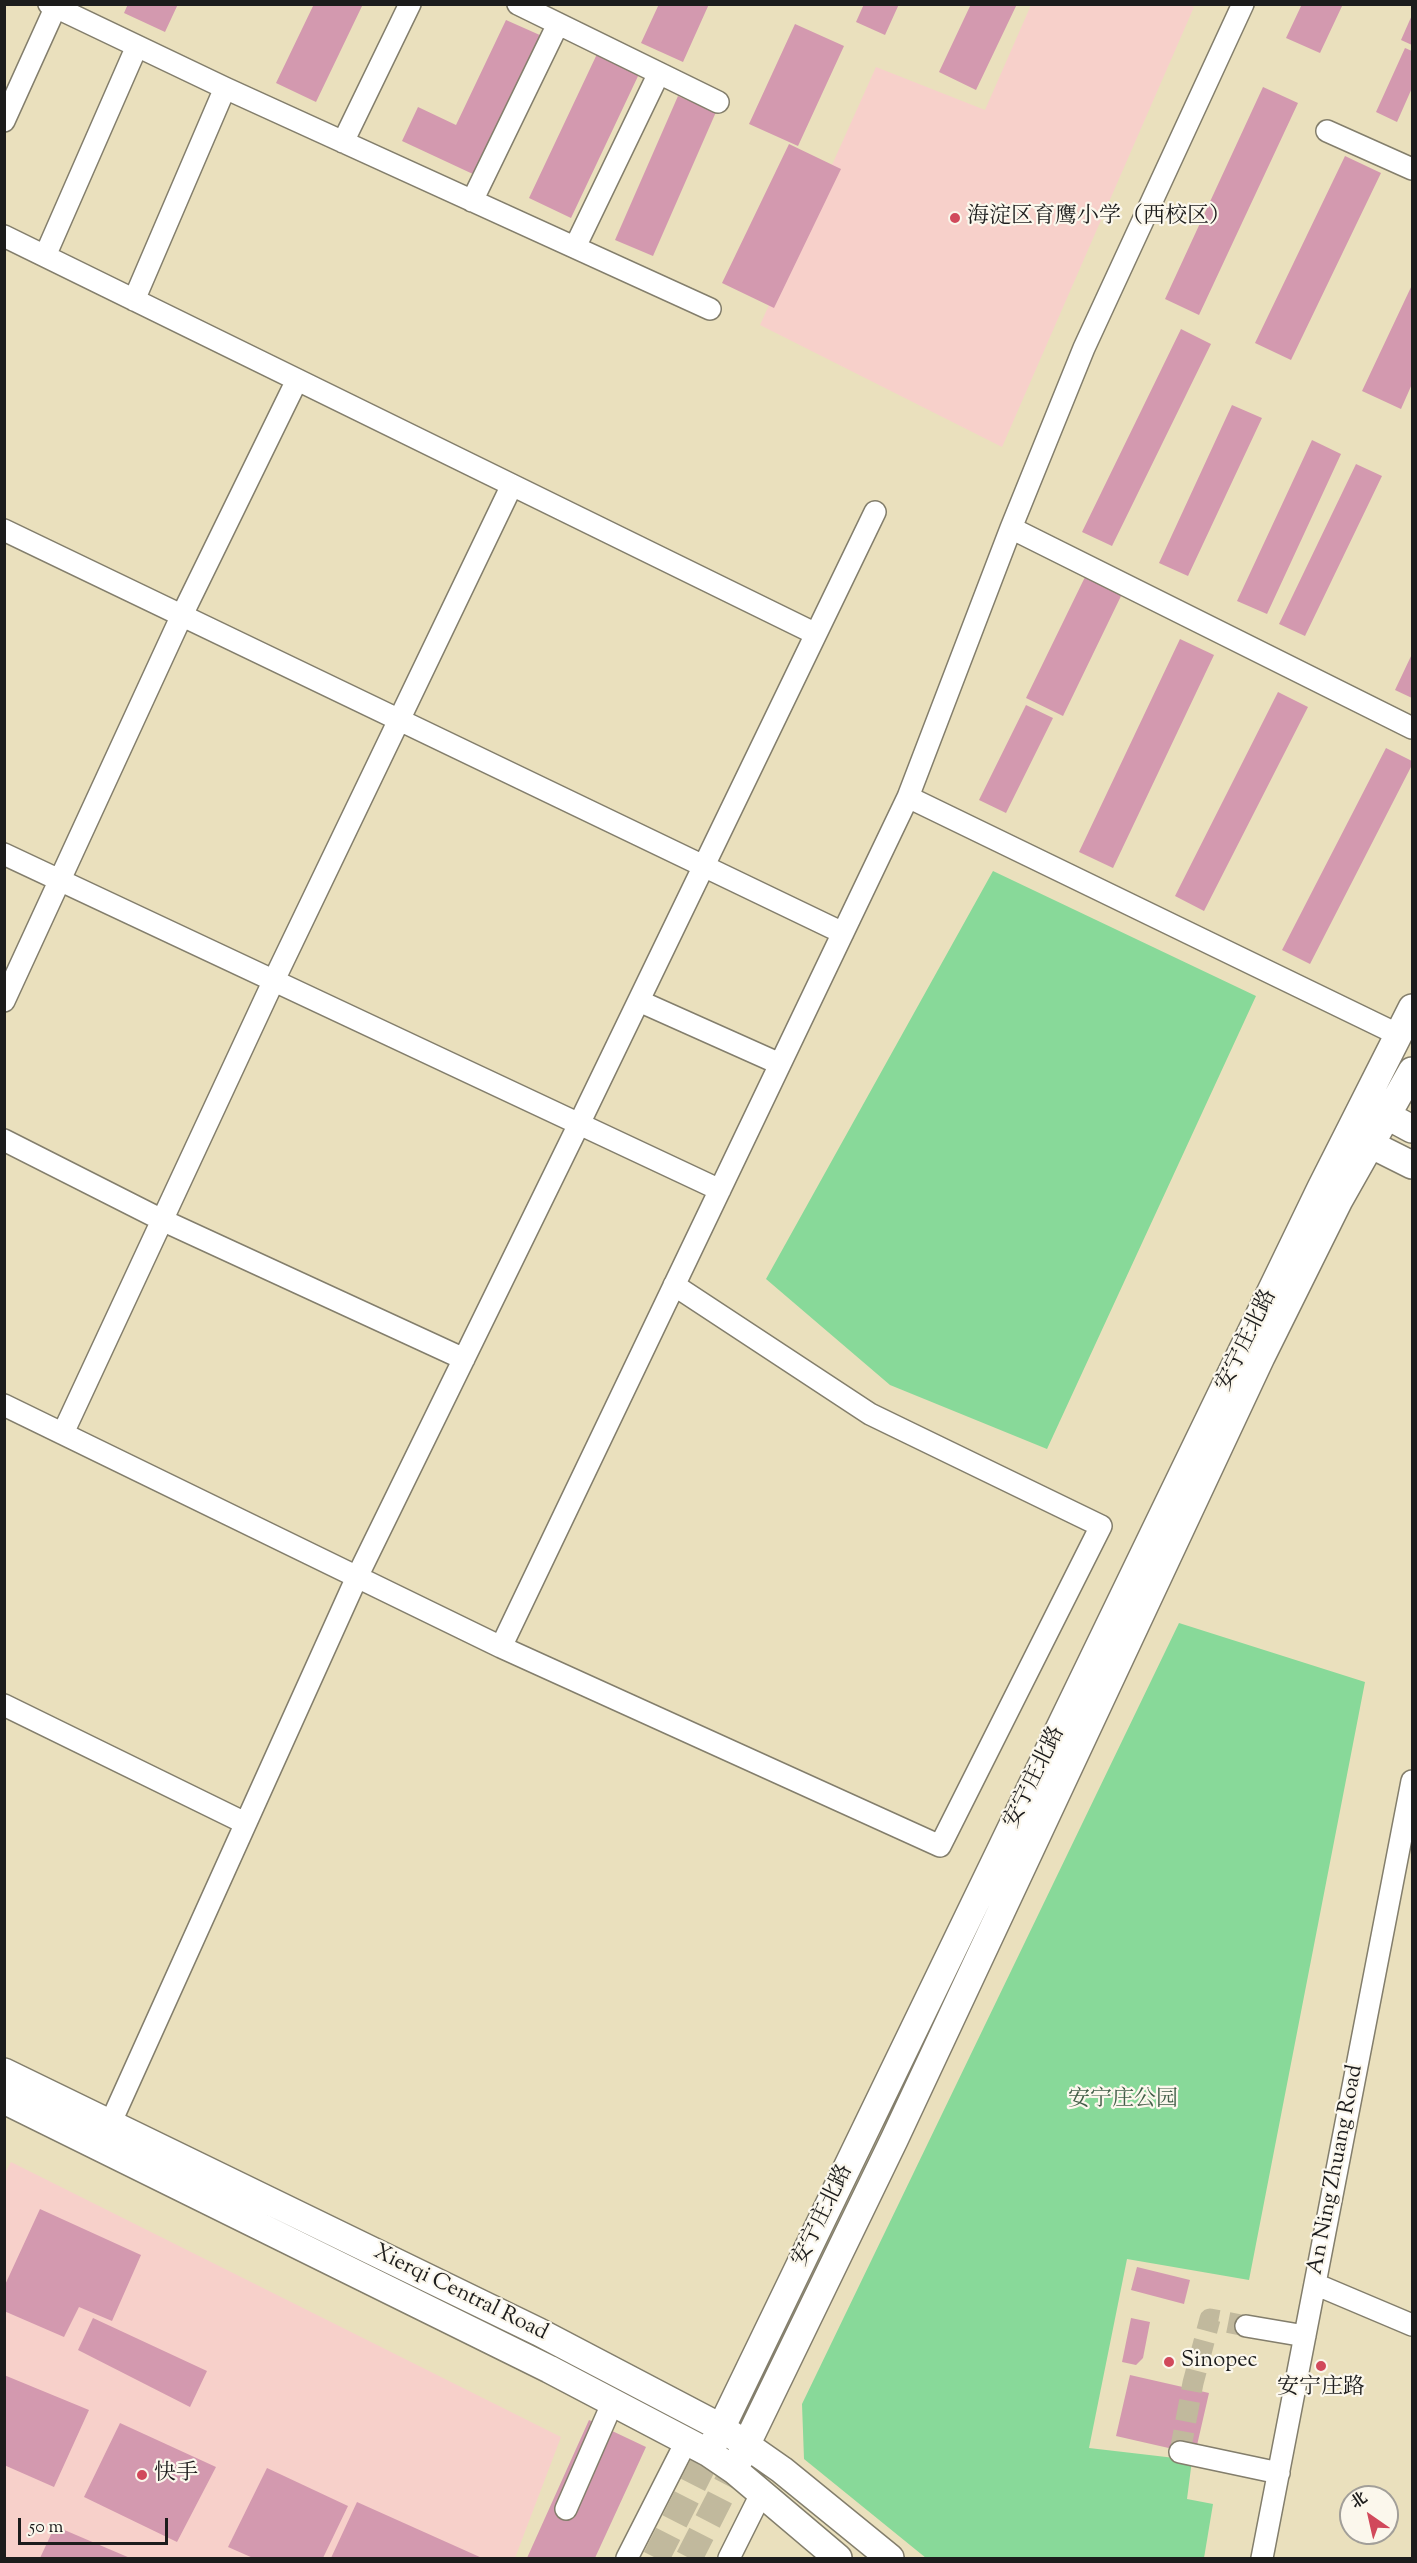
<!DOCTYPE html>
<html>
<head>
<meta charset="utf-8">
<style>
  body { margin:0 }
  #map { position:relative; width:1417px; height:2563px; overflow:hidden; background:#eae0bd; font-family:"Sorts Mill Goudy","Noto Serif SC",serif }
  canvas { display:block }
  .frame { position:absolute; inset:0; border:6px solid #1c1c1c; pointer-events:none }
  .north { position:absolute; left:1339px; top:2485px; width:60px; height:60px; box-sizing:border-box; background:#fbf7ec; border:2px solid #a29f99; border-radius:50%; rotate:326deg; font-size:16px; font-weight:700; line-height:24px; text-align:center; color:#1c1c1c }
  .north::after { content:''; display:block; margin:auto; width:21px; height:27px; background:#d1495b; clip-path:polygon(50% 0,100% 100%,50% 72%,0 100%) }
  .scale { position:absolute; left:18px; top:2518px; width:150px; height:27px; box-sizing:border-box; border:3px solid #1c1c1c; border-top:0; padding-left:8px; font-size:18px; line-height:21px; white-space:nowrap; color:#1c1c1c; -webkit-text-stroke:4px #fbf7ec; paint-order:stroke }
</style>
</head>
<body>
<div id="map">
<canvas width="1417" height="2563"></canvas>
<div class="frame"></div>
<div class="north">北</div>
<div class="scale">50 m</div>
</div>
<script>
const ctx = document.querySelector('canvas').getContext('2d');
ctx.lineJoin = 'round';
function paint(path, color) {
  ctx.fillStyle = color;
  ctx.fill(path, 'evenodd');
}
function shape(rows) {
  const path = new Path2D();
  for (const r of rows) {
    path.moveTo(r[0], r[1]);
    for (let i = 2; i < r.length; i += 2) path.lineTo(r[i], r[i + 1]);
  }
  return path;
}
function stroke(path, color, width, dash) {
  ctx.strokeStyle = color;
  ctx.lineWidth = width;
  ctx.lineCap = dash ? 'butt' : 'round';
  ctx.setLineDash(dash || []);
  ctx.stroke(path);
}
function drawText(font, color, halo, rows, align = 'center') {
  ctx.font = font + ' "Sorts Mill Goudy","Noto Serif SC",serif';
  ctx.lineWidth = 4.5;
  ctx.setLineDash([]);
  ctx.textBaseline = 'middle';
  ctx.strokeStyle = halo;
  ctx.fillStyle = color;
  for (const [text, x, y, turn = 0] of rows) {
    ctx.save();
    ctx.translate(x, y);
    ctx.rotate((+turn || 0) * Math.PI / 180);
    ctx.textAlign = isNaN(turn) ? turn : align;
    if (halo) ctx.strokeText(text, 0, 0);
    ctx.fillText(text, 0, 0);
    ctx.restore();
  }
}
paint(shape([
  [1186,4,1194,7,1002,447,760,325,876,67,985,110,1031,5],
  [11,2162,561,2437,515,2558,5,2558,4,2175]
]), '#f7d0ca');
paint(shape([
  [993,871,1256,996,1047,1449,890,1385,766,1279],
  [1179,1623,1365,1682,1249,2280,1127,2259,1089,2448,1192,2460,1187,2499,1213,2504,1204,2558,926,2558,804,2459,802,2404]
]), '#88d999');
paint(shape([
  [128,4,178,4,165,32,124,13],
  [314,4,363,4,316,102,276,83],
  [659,4,709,4,683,62,641,43],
  [864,4,899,4,885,35,856,22],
  [971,4,1017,4,976,90,939,72],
  [1302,4,1343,4,1320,53,1286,38],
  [1412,15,1412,45,1401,40],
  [506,20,542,36,475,175,402,141,418,107,456,125],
  [795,24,844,46,798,146,749,124],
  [1405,48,1412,51,1412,88,1397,122,1376,112],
  [597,54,639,74,571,218,529,198],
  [1263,87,1298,103,1199,315,1165,299],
  [678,96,716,112,653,256,615,240],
  [789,144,841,169,774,308,722,283],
  [1345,156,1381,173,1291,360,1255,343],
  [1412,285,1412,384,1401,409,1362,391],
  [1181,329,1211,344,1112,546,1082,532],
  [1232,405,1262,418,1188,576,1159,563],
  [1312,440,1341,454,1267,614,1237,601],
  [1356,464,1382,476,1305,636,1279,624],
  [1085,577,1122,594,1063,716,1026,698],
  [1180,639,1214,655,1113,868,1079,852],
  [1412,654,1412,698,1395,690],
  [1278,692,1308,707,1204,911,1175,896],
  [1026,705,1053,718,1006,813,979,800],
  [1386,748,1412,761,1412,765,1310,964,1282,950],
  [40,2209,141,2255,112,2321,79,2307,64,2337,4,2311,4,2287],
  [1137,2267,1190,2280,1184,2304,1131,2290],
  [93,2318,207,2371,190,2407,78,2350],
  [1131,2318,1150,2322,1143,2358,1136,2365,1122,2362],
  [4,2375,89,2410,54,2487,4,2465],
  [1130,2375,1209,2393,1195,2454,1116,2436],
  [589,2420,646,2447,595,2558,527,2558],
  [120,2423,216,2467,177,2542,84,2497],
  [267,2468,348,2506,323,2558,253,2558,228,2547],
  [357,2502,482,2558,331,2558],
  [55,2526,130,2558,40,2558]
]), '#d399af');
stroke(shape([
  [1180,2452,1193,2383,1210,2319,1246,2326]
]), '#c1b99d', 21, [21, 10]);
stroke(shape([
  [656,2558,709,2453],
  [689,2558,734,2470]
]), '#c1b99d', 27, [27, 14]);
const minor = shape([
  [49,4,225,88,710,309],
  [518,4,718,102],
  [4,121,57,4],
  [1327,131,1412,169],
  [343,142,410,4],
  [472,201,558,24],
  [4,236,816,634],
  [575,247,659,73],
  [45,256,137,46],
  [134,300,225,88],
  [1011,528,1412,728],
  [4,530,843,933],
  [908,797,1399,1035],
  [4,854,720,1190],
  [4,1001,182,615,297,380],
  [639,1001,780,1064],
  [4,1140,162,1220,464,1359],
  [4,1405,501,1647,940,1846,1101,1526,870,1414,674,1285],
  [63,1433,274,980,512,485],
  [501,1647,908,797,1011,528,1084,348,1243,4],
  [4,1705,245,1823],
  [110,2124,357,1577,579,1124,875,512],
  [1315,2284,1412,2325],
  [1246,2326,1305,2336],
  [1180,2452,1279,2473],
  [566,2509,612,2404],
  [627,2558,686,2442],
  [729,2558,761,2494],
  [1262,2558,1412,1781]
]);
const major = shape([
  [1371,1107,1412,1129],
  [1356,1137,1412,1165],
  [4,2072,539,2332,722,2428,782,2470,890,2558],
  [4,2100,549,2369,709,2453,734,2470,838,2558],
  [709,2453,1321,1188,1412,1008],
  [734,2470,894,2140,1261,1357,1339,1200,1412,1071]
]);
stroke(minor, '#837e6c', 24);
stroke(major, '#837e6c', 30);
stroke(minor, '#fff', 21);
stroke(major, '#fff', 27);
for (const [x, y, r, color] of [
  [955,218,6,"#d1495b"],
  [1169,2362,6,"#d1495b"],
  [1321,2366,6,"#d1495b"],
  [142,2475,6,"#d1495b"]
]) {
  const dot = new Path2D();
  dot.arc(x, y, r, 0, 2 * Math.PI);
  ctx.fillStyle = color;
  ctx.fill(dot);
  stroke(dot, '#fbf7ec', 2);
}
drawText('22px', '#1c1c1c', '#fbf7ec', [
  ["海淀区育鹰小学（西校区）",967,218],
  ["Sinopec",1181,2362],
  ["安宁庄路",1321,2389,"center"],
  ["快手",154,2475]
], 'left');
drawText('22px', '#1c1c1c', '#fbf7ec', [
  ["安宁庄北路",1248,1341,-64],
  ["安宁庄北路",1036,1778,-64],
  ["An Ning Zhuang Road",1337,2170,-79],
  ["安宁庄北路",824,2216,-64],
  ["Xierqi Central Road",460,2294,26]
]);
drawText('22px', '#425e48', '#fbf7ec', [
  ["安宁庄公园",1123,2101]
]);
</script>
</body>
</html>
